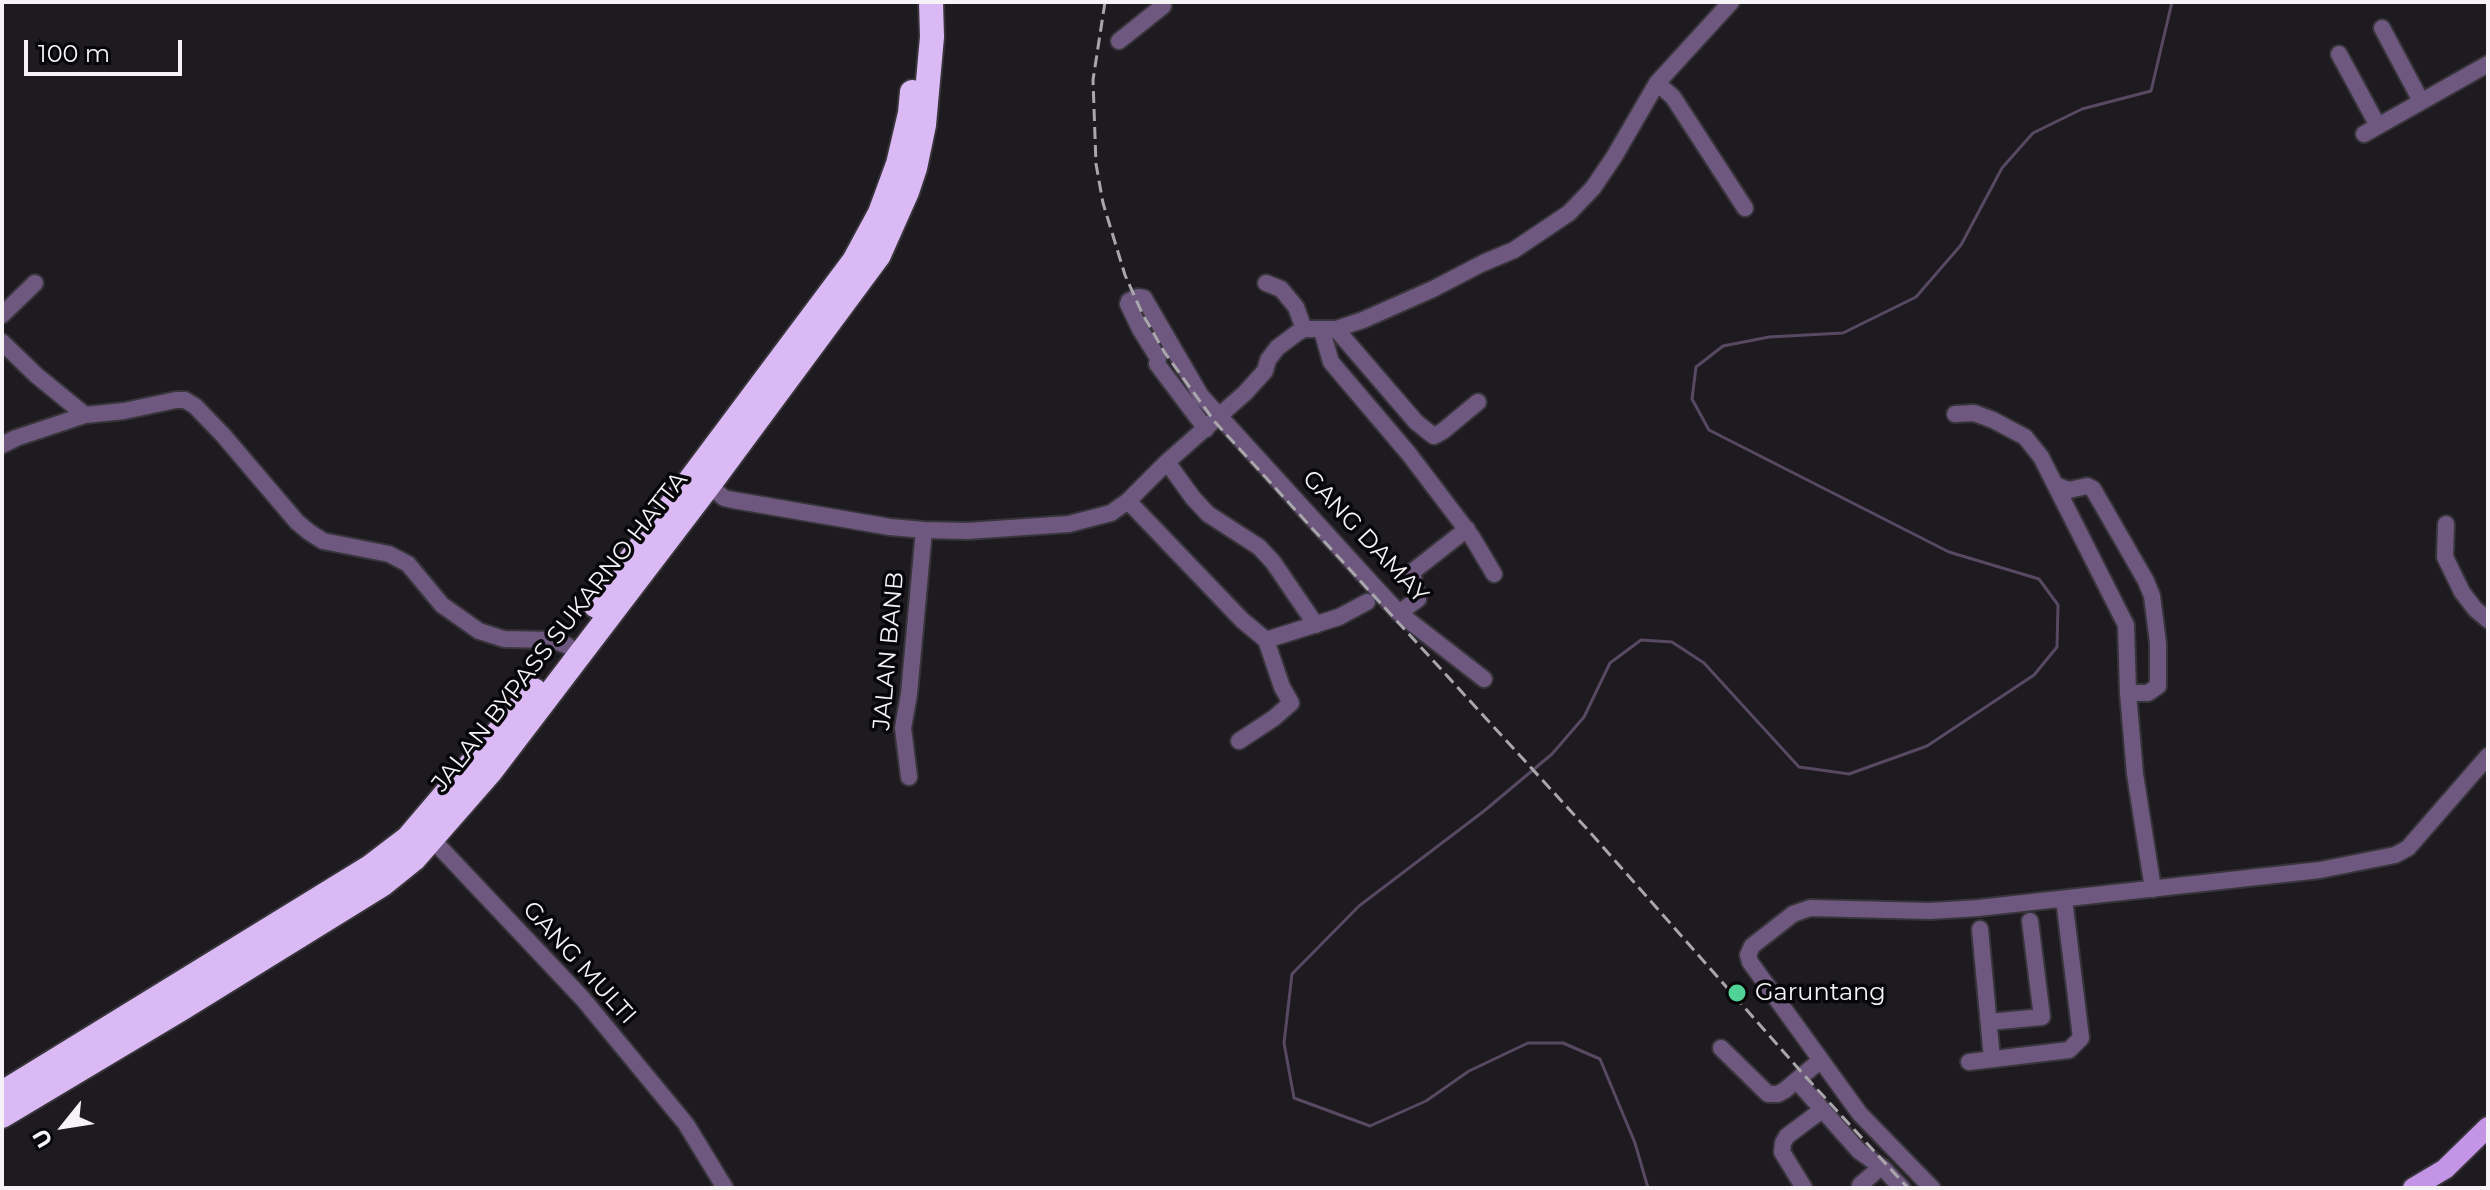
<!DOCTYPE html>
<html>
<head>
<meta charset="utf-8">
<style>
  body { margin:0 }
  #map { position:relative; width:2490px; height:1190px; overflow:hidden; background:#1d1a20; font-family:Montserrat,sans-serif }
  canvas { display:block }
  .frame { position:absolute; inset:0; border:4px solid #f5f3f6; pointer-events:none }
  .north { position:absolute; left:24px; top:1086px; width:80px; height:80px; -webkit-text-stroke:6px #070608; paint-order:stroke; rotate:240deg; font-size:22px; font-weight:700; line-height:32px; text-align:center; color:#f5f3f6 }
  .north::after { content:''; display:block; margin:auto; width:28px; height:36px; background:#f5f3f6; clip-path:polygon(50% 0,100% 100%,50% 72%,0 100%) }
  .scale { position:absolute; left:24px; top:40px; width:158px; height:36px; box-sizing:border-box; border:4px solid #f5f3f6; border-top:0; padding-left:10px; font-size:24px; line-height:28px; white-space:nowrap; color:#f5f3f6; -webkit-text-stroke:6px #070608; paint-order:stroke }
</style>
</head>
<body>
<div id="map">
<canvas width="2490" height="1190"></canvas>
<div class="frame"></div>
<div class="north">U</div>
<div class="scale">100 m</div>
</div>
<script>
const ctx = document.querySelector('canvas').getContext('2d');
ctx.lineJoin = 'round';
function shape(rows) {
  const path = new Path2D();
  for (const r of rows) {
    path.moveTo(r[0], r[1]);
    for (let i = 2; i < r.length; i += 2) path.lineTo(r[i], r[i + 1]);
  }
  return path;
}
function stroke(path, color, width, dash) {
  ctx.strokeStyle = color;
  ctx.lineWidth = width;
  ctx.lineCap = dash ? 'butt' : 'round';
  ctx.setLineDash(dash || []);
  ctx.stroke(path);
}
function drawText(font, color, halo, rows, align = 'center') {
  ctx.font = font + ' Montserrat,sans-serif';
  ctx.lineWidth = 7;
  ctx.setLineDash([]);
  ctx.textBaseline = 'middle';
  ctx.strokeStyle = halo;
  ctx.fillStyle = color;
  for (const [text, x, y, turn = 0] of rows) {
    ctx.save();
    ctx.translate(x, y);
    ctx.rotate((+turn || 0) * Math.PI / 180);
    ctx.textAlign = isNaN(turn) ? turn : align;
    if (halo) ctx.strokeText(text, 0, 0);
    ctx.fillText(text, 0, 0);
    ctx.restore();
  }
}
stroke(shape([
  [1648,1188,1635,1143,1600,1059,1563,1043,1528,1043,1469,1071,1426,1101,1370,1126,1294,1098,1284,1043,1292,974,1359,906,1484,811,1552,754,1584,717,1610,663,1641,640,1672,642,1704,663,1799,767,1849,774,1927,746,2034,675,2057,647,2058,605,2039,579,1949,552,1709,430,1692,399,1696,367,1723,346,1769,337,1843,333,1916,297,1961,245,2002,168,2033,133,2082,109,2151,91,2172,2]
]), '#584963', 3);
const minor = shape([
  [2382,28,2421,101],
  [1119,41,1163,6,1162,2],
  [2339,54,2378,126],
  [1657,83,1673,97,1745,208],
  [2364,134,2488,64],
  [1266,283,1281,289,1296,307,1304,329],
  [2,315,35,283],
  [1336,329,1416,422,1431,434,1434,436,1443,431,1478,402],
  [1322,331,1331,362,1409,454,1472,537,1494,574],
  [2,342,36,375,85,415,124,411,176,400,185,400,195,406,223,435,297,522,309,532,323,541,389,554,408,564,442,605,479,631,504,639,553,640,568,646],
  [1955,414,1974,413,1993,420,2025,437,2041,457,2126,625,2128,693,2135,774,2153,889],
  [1206,429,1157,364,1158,358,1140,329,1128,304,1129,301,1138,297,1144,298,1201,396,1374,586,1399,613,1484,679],
  [2,445,16,438,85,415],
  [1167,462,1193,498,1208,514,1259,547,1273,562,1316,625],
  [702,479,724,498,733,500,890,527,924,530,967,531,1069,524,1111,513,1128,501,1167,462,1245,393,1265,371,1268,360,1277,348,1297,333,1304,329,1336,329,1363,320,1433,289,1483,263,1514,250,1569,213,1593,188,1614,157,1657,83,1731,2],
  [2055,485,2069,490,2087,486,2093,489,2146,581,2152,596,2158,643,2158,686,2148,693,2128,693],
  [1128,501,1242,620,1266,640,1339,617,1367,602],
  [2446,524,2445,557,2462,592,2475,609,2488,620],
  [1399,613,1418,599,1412,572,1467,529],
  [1239,741,1274,718,1291,703,1282,687,1266,640],
  [909,777,903,728,909,694,924,530],
  [432,839,583,999,686,1124,725,1188],
  [1980,929,1992,1059],
  [1989,1022,2042,1017,2030,921],
  [1721,1048,1768,1094,1778,1094,1785,1090,1821,1060],
  [1969,1062,2069,1050,2081,1038,2064,899],
  [1797,1081,1859,1151,1883,1168,1902,1188],
  [1860,1185,1881,1167],
  [1804,1188,1782,1152,1783,1143,1787,1136,1822,1110],
  [1932,1188,1860,1114,1750,962,1748,955,1752,946,1793,914,1810,908,1930,911,1978,908,2320,870,2395,855,2408,848,2488,756]
]);
const major = shape([
  [2413,1188,2445,1169,2488,1127]
]);
const highway = shape([
  [596,606,854,261,880,213,898,164,910,113,912,92],
  [2,1093,370,867,408,838,534,690],
  [2,1116,181,1009,383,884,414,859,491,771,709,485,879,255,907,192,915,168,924,125,932,37,931,2]
]);
stroke(minor, '#37343a', 20);
stroke(major, '#37343a', 24);
stroke(highway, '#37343a', 28);
stroke(minor, '#6f5880', 16);
stroke(major, '#c494e7', 20);
stroke(highway, '#dbb9f4', 24);
stroke(shape([
  [1105,2,1093,80,1096,164,1103,203,1125,275,1142,313,1165,353,1215,422,1588,830,1804,1075,1908,1188]
]), '#a9a7ab', 3, [12, 6]);
for (const [x, y, r, color] of [
  [1737,993,10,"#51d398"]
]) {
  const dot = new Path2D();
  dot.arc(x, y, r, 0, 2 * Math.PI);
  ctx.fillStyle = color;
  ctx.fill(dot);
  stroke(dot, '#070608', 3);
}
drawText('24px', '#f5f3f6', '#070608', [
  ["GANG DAMAY",1365,537,47],
  ["JALAN BYPASS SUKARNO HATTA",560,632,-52],
  ["JALAN BANB",889,651,-85],
  ["GANG MULTI",579,963,48]
]);
drawText('24px', '#f5f3f6', '#070608', [
  ["Garuntang",1755,993]
], 'left');
</script>
</body>
</html>
